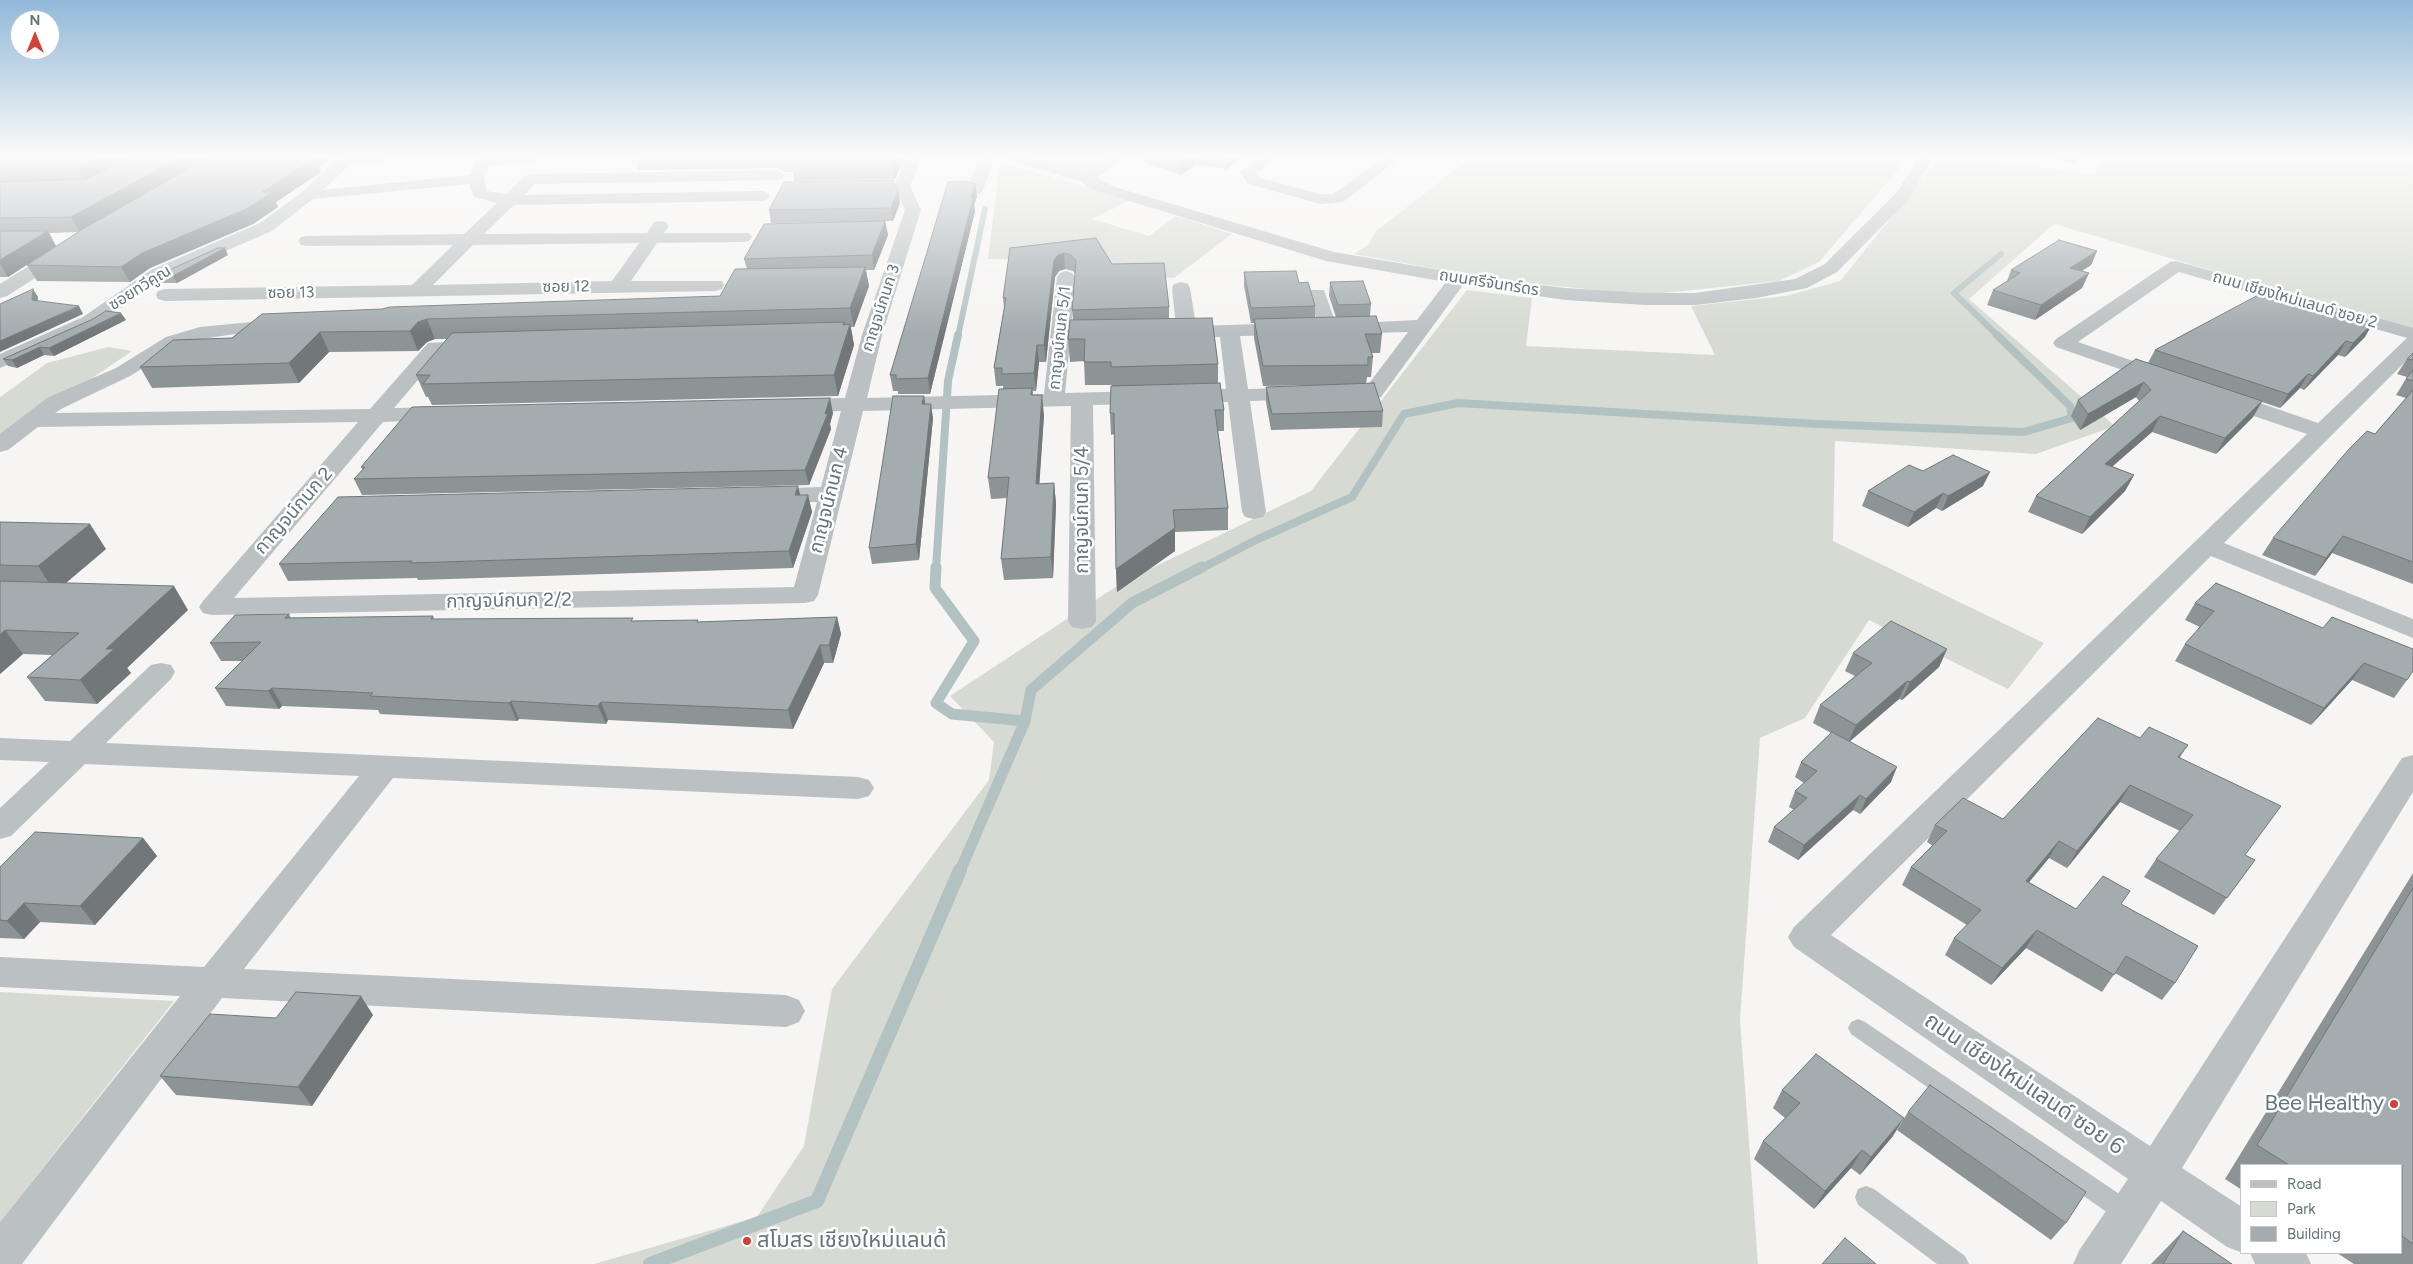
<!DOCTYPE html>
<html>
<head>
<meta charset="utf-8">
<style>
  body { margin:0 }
  #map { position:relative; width:2413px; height:1264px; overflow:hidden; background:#f6f5f3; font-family:Figtree,sans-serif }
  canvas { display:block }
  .legend { position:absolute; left:2240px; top:1164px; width:162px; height:90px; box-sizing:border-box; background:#fff; border:1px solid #c1c8ca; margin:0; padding:6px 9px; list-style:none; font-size:15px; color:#64757b }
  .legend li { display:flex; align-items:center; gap:10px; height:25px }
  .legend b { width:25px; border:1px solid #c1c8ca }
  .north { position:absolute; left:10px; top:10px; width:50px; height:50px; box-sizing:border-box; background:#fff; border:1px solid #c1c8ca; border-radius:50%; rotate:0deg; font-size:14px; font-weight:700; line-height:20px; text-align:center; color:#64757b }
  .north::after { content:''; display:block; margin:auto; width:18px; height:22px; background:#d14137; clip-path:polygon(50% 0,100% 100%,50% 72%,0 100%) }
</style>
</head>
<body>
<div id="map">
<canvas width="2413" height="1264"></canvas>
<ul class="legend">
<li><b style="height:6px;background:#bbc0c2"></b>Road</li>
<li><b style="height:14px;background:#d6dad2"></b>Park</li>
<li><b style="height:14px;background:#a3acaf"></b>Building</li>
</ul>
<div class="north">N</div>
</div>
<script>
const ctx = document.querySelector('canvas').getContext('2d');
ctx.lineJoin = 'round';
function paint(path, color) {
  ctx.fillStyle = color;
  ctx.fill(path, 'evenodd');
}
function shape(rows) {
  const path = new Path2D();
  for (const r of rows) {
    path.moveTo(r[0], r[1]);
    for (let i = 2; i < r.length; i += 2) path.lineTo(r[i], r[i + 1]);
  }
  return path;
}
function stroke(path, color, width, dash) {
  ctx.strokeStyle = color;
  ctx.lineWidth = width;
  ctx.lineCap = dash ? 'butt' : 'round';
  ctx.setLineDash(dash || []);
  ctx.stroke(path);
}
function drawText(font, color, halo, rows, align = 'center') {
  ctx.font = font + ' Figtree,"Noto Sans Thai",sans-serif';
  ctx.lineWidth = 5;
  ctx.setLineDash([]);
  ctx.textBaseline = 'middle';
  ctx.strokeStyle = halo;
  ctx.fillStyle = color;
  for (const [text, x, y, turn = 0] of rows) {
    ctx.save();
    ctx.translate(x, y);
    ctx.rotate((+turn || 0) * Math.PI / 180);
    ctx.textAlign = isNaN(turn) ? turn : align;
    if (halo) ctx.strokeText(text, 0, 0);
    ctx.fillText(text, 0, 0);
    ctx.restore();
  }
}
paint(shape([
  [1029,157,1108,157,1083,173,1069,172],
  [1472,157,1909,157,1819,262,1779,281,1645,295,1497,280,1354,254,1368,245,1376,231],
  [1940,157,1969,157,2094,175,2104,157,2413,157,2413,330,2054,224,1969,299,2115,426,2036,454,1835,441,1833,541,2044,643,2008,689,1869,620,1805,718,1760,738,1740,1020,1758,1264,594,1264,757,1217,804,1146,832,989,989,780,994,742,950,696,1123,582,1311,491,1467,290,1532,298,1526,346,1715,355,1691,306,1786,296,1840,281],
  [1000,162,1131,200,1092,219,1149,236,1176,216,1232,234,1174,278,1091,273,1094,259,988,259],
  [108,347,132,351,0,441,0,397,47,363],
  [0,992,174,1001,0,1222]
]), '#d6dad2');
stroke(shape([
  [958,336,985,209],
  [1998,336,1954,293,2001,254]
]), '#b2c1c2', 6);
stroke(shape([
  [936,569,948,381,958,335],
  [1200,569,1256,540,1352,497,1404,414,1458,403,1818,424,2024,432,2072,418,2070,406,1997,335]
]), '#b2c1c2', 8);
stroke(shape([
  [936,567,935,588,974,641,936,703,952,714,1025,721],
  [960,871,1025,721,1031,690,1132,603,1202,567]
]), '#b2c1c2', 11);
stroke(shape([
  [650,1264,817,1201,960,870]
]), '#b2c1c2', 14);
paint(shape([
  [1858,1019,1865,1022,2137,1206,2141,1214,2137,1222,2129,1225,2121,1222,1851,1034,1848,1028,1851,1022,1858,1019],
  [1866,1186,1874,1189,1965,1256,1969,1264,1937,1264,1858,1205,1855,1197,1858,1189,1866,1186]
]), '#bbc0c2');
paint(shape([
  [340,157,392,157,384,162,351,164,323,190,470,175,477,157,539,157,537,160,532,162,488,166,484,179,487,191,506,194,525,176,531,174,778,170,786,175,778,180,535,184,524,195,762,191,768,193,770,196,768,199,762,201,514,205,484,234,647,233,654,222,660,221,666,222,669,226,664,233,749,233,752,237,749,241,743,242,657,243,631,281,722,281,724,285,722,289,715,291,165,301,158,299,156,295,158,291,165,289,412,285,453,245,307,246,301,245,298,241,301,237,307,236,464,234,497,203,474,197,469,184,313,199,272,231,163,278,97,325,0,368,0,354,83,317,151,270,260,223,301,193,340,157],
  [639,243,612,281,433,285,473,245,639,243],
  [907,157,922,157,910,186,921,210,882,335,867,398,1044,394,1057,277,1060,273,1066,271,1072,273,1075,277,1071,329,1107,328,1114,330,1117,334,1114,338,1107,340,1070,341,1065,393,1226,389,1220,337,1177,338,1170,336,1167,332,1170,328,1176,326,1172,288,1174,284,1181,282,1188,284,1190,288,1196,326,1291,323,1298,325,1301,329,1298,333,1291,335,1240,336,1248,389,1367,386,1408,332,1328,334,1321,332,1308,294,1310,290,1324,290,1336,324,1417,320,1446,282,1326,261,1103,193,1087,187,1081,181,1007,160,1005,157,1028,157,1085,172,1106,157,1123,157,1097,178,1115,187,1334,252,1499,280,1565,288,1645,293,1695,293,1795,279,1825,264,1897,192,1919,157,1934,157,1910,198,1837,272,1807,288,1756,298,1695,305,1645,305,1565,300,1463,285,1381,397,1250,401,1266,512,1263,517,1254,519,1245,517,1242,512,1228,402,1093,405,1096,621,1092,627,1082,629,1072,627,1068,621,1071,406,863,411,818,595,814,601,805,603,212,615,203,613,199,607,203,601,358,422,38,427,8,450,0,452,0,434,47,398,116,368,166,337,200,327,282,319,289,321,292,325,289,329,282,331,235,334,202,339,180,345,130,376,63,408,55,413,370,409,428,343,478,340,485,342,488,346,485,350,441,353,394,408,442,407,450,409,453,414,450,419,383,422,234,598,794,587,817,502,763,503,755,501,751,496,755,491,763,489,821,487,841,411,795,413,787,411,784,406,787,401,795,399,845,398,862,335,905,210,894,186,907,157],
  [979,157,994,157,983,190,981,193,975,195,969,193,967,190,979,157],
  [1259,157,1276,157,1257,173,1260,178,1321,194,1333,194,1384,157,1401,157,1343,202,1321,204,1248,184,1240,172,1259,157],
  [62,248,68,249,71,253,68,257,7,296,0,298,0,284,56,249,62,248],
  [2176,261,2413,328,2413,354,2224,543,2413,619,2413,638,2211,556,1831,935,2150,1146,2402,758,2413,755,2413,792,2182,1168,2242,1207,2243,1253,2227,1247,2161,1201,2121,1264,2073,1264,2080,1249,2128,1179,1794,947,1788,937,1794,927,2307,434,2215,403,2212,398,2215,393,2223,392,2231,393,2318,423,2407,338,2179,272,2078,342,2171,374,2174,378,2171,382,2164,384,2157,382,2056,347,2053,343,2056,339,2170,262,2176,261],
  [161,663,171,665,175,672,171,679,106,743,858,777,869,780,874,788,869,796,858,799,393,778,244,969,786,995,799,1000,805,1011,799,1022,786,1027,222,998,22,1264,0,1264,0,1222,180,996,0,987,0,957,204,967,359,776,85,764,11,836,0,839,0,808,49,762,0,760,0,738,70,741,151,665,161,663],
  [2250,1253,2306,1253,2311,1264,2255,1264,2250,1253]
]), '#bbc0c2');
paint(shape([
  [0,157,319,167,321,172,276,202,278,207,253,224,150,268,130,282,37,281,27,265,78,232,49,233,56,246,8,277,0,277],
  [635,157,905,157,905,158,895,179,794,181,793,172,784,172,778,168,638,170],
  [1143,157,1242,157,1227,169,1196,164,1181,175,1143,162],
  [2046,157,2081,157,2076,163,2046,158],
  [975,184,977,196,974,206,975,211,930,394,898,394,898,391,893,391,890,375],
  [900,203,893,221,885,221,888,235,874,270,866,270,869,286,854,327,851,327,854,345,838,396,432,405,428,397,426,397,416,375,447,339,435,339,427,342,418,351,329,352,299,383,152,388,140,367,232,338,262,314,720,296,747,269,744,259,865,222,771,223,769,210],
  [1096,238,1112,264,1169,307,1169,319,1218,364,1218,383,1224,410,1224,431,1218,431,1228,508,1228,530,1175,532,1175,551,1117,592,1116,569,1115,434,1111,435,1110,413,1112,385,1085,385,1084,361,1070,362,1068,339,1073,320,1072,310,1075,274,1073,271,1065,269,1059,271,1055,277,1046,362,1039,362,1036,391,1033,391,1033,395,1044,415,1039,484,1054,483,1056,504,1053,578,1004,580,1001,559,1007,498,991,499,988,478,1003,389,1003,386,996,386,994,368,1004,308,1003,298,1010,248],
  [2097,251,2091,265,2082,271,2089,273,2082,288,2035,320,1987,305,1993,290,2007,281,2011,270],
  [228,255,177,283,159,283,156,276],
  [1244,272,1299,283,1315,306,1315,317,1336,317,1329,296,1330,282,1371,304,1370,316,1382,334,1380,353,1371,353,1373,357,1371,377,1367,377,1366,384,1383,411,1382,427,1271,430,1266,402,1266,387,1321,385,1263,386,1254,338,1254,323,1251,323,1244,286],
  [126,320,54,356,44,355,17,368,8,366,3,359],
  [2365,337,2345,357,2338,355,2304,390,2300,388,2280,408,2262,402,2253,417,2216,454,2152,432,2112,466,2134,475,2125,491,2082,534,2028,512,2036,496,2139,401,2136,397,2080,430,2071,416,2078,400,2148,363,2155,350],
  [2413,353,2413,584,2332,553,2315,576,2262,555,2273,538,2375,434,2406,398,2396,395,2407,377,2397,374,2407,359],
  [924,396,925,404,933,418,919,560,872,564,869,548],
  [833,413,830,424,831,429,809,485,362,495,354,479,363,470,361,467],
  [1923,471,1983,486,1942,511,1936,508,1908,527,1862,506,1868,491],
  [800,495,808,495,812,512,793,568,418,580,417,578,288,581,279,564],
  [0,522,106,549,66,583,188,610,127,668,131,673,97,704,45,701,27,677,52,655,23,654,0,674],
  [2216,583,2407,680,2394,698,2352,680,2311,725,2175,661,2185,644,2200,627,2185,620,2195,603],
  [289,614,291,618,433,616,434,619,699,622,837,617,841,634,833,663,824,663,793,729,608,720,606,724,519,719,517,721,380,714,378,710,282,706,279,709,226,706,215,688,242,661,221,661,210,643],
  [1947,649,1939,667,1902,700,1899,699,1850,741,1891,782,1860,814,1853,810,1798,860,1768,842,1774,827,1794,810,1789,807,1795,791,1804,783,1795,777,1801,762,1831,733,1813,723,1820,705,1855,676,1845,671,1853,653],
  [2140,738,2188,745,2180,757,2245,855,2255,860,2214,915,2144,877,2156,859,2180,831,2120,802,2067,868,2049,858,2029,882,2076,909,2121,904,2175,983,2162,1000,2115,973,2102,992,2026,948,1991,985,1945,955,1954,938,1967,925,1902,885,1911,867,1933,846,1927,842,1935,825,2003,819],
  [143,838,157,856,95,925,40,922,24,939,0,938,0,867],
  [2413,873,2413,1264,2354,1264,2337,1253,2402,1253,2402,1165,2242,1165,2242,1190,2225,1179],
  [373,1015,312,1106,176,1095,160,1076,276,1018],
  [1782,1090,1893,1136,1860,1175,1851,1168,1814,1209,1754,1159,1763,1141,1785,1118,1773,1108],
  [1908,1112,2066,1223,2051,1240,1897,1130],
  [2183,1231,2232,1264,2151,1264]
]), '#8c9496');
paint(shape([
  [100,157,134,157,86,182,78,168],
  [181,157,213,157,80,232,71,217],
  [307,157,333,157,319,167,321,172,276,202,278,207,253,224,150,268,130,282,121,267,142,253,262,192],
  [895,157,905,157,905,158,895,179,892,163],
  [1181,157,1196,157,1196,164,1181,175],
  [1227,157,1242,157,1227,169],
  [975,184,977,196,974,206,975,211,930,394,928,378],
  [898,190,900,203,893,221,891,208],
  [885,221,888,235,874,270,872,255],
  [48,231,56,246,8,277,0,264,0,260],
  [225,248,228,255,177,283,173,276],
  [2097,251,2091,265,2064,282,2070,268],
  [1064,253,1065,269,1059,271,1055,277,1046,362,1044,345,1054,260,1058,255],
  [865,267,869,286,854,327,850,308],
  [2089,273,2082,288,2035,320,2041,305],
  [33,289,38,297,37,308,32,300],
  [79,306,83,314,0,352,0,341],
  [121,313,126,320,54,356,49,348],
  [427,319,435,339,427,342,418,351,410,331,418,322],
  [844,322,847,336,850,324,854,345,838,396,834,375],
  [2373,323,2365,337,2345,357,2353,343],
  [320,332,329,352,299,383,289,363],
  [2346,341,2338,355,2304,390,2313,376],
  [1037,345,1039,362,1036,391,1034,373],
  [40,347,44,355,17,368,12,360],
  [2308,374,2300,388,2280,408,2288,394],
  [2144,382,2136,397,2080,430,2088,414],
  [1042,395,1044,415,1038,505,1036,484],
  [924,396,926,410,922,404],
  [830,398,833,413,830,424,831,429,809,485,805,470],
  [2262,401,2253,417,2216,454,2225,438],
  [931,404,933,418,919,560,916,544],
  [2160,416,2152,432,2097,480,2105,464],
  [1990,472,1983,486,1942,511,1948,496],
  [2134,475,2125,491,2082,534,2090,517],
  [1054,483,1056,504,1053,578,1051,557],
  [798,486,802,503,795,495],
  [1943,493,1936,508,1908,527,1914,512],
  [808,495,812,512,793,568,789,551],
  [90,524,106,549,55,592,38,566],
  [1175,528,1175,551,1117,592,1116,569],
  [2343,536,2332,553,2315,576,2326,558],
  [174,586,188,610,127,668,131,673,97,704,80,680,106,649],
  [837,617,841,634,833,663,829,645],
  [5,630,23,654,0,674,0,635],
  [820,645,824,663,793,729,788,710],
  [1947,649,1939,667,1902,700,1910,682],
  [2364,663,2352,680,2311,725,2324,708],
  [1907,681,1899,699,1848,743,1856,725],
  [272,688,282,706,279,709,268,691],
  [511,701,519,719,517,721,509,703],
  [601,702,608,720,606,724,598,706],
  [1897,767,1891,782,1860,814,1866,799],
  [2130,785,2120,802,2067,868,2077,851],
  [1860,795,1853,810,1798,860,1804,845],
  [143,838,157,856,95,925,80,906],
  [2059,841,2049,858,2016,898,2026,881],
  [24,903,40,922,24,939,7,921],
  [2037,930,2026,948,1991,985,2002,968],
  [361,996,373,1015,312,1106,298,1087],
  [1904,1118,1893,1136,1860,1175,1871,1157],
  [1862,1150,1851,1168,1814,1209,1825,1191]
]), '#72787a');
const building = shape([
  [0,157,100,157,78,168,0,169,0,157],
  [131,157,181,157,71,217,0,218,0,182,87,179,131,157],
  [209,157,307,157,305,158,315,158,262,192,272,192,246,209,142,253,121,267,27,265,83,229,209,157],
  [796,157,895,157,892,163,791,165,796,157],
  [893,180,898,190,891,208,769,210,784,182,893,180],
  [966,181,975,184,971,198,973,198,928,378,896,379,896,375,890,375,948,182,966,181],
  [885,221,872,255,744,259,764,224,885,221],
  [0,231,48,231,0,260,0,231],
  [1096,238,1112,264,1164,263,1169,307,1072,310,1076,261,1071,255,1064,253,1058,255,1054,260,1044,345,1037,345,1034,373,1002,374,1002,368,994,368,1006,298,1003,298,1010,248,1096,238],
  [2059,240,2097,251,2070,268,2089,273,2041,305,1993,290,2020,273,2011,270,2059,240],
  [218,248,225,248,173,276,156,276,218,248],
  [865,267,850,308,427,319,418,322,410,331,320,332,289,363,140,367,173,340,232,338,262,314,382,309,390,307,720,296,735,269,865,267],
  [1296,271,1299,283,1308,282,1315,306,1251,308,1244,272,1296,271],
  [1363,281,1371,304,1338,305,1330,282,1363,281],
  [33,289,32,300,79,306,0,341,0,304,33,289],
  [2262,293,2373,323,2353,343,2346,341,2313,376,2308,374,2288,394,2155,350,2262,293],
  [106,311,121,313,49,348,40,347,12,360,3,359,93,319,106,311],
  [1376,316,1382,334,1365,334,1373,357,1368,357,1368,365,1263,366,1254,319,1376,316],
  [1212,318,1218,364,1111,367,1111,362,1084,362,1085,339,1068,339,1070,320,1212,318],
  [844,322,843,325,850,324,834,375,423,384,430,375,416,375,452,333,844,322],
  [2413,353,2413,360,2407,359,2413,353],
  [2136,359,2262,401,2225,438,2160,416,2105,464,2134,475,2090,517,2036,496,2151,390,2144,382,2088,414,2078,400,2136,359],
  [2413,370,2413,381,2406,379,2413,370],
  [1220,383,1224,410,1215,410,1228,508,1173,510,1175,528,1116,569,1114,413,1110,413,1111,386,1220,383],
  [1374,383,1383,411,1272,414,1266,387,1374,383],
  [1032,388,1031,395,1042,395,1036,484,1054,483,1051,557,1001,559,1009,477,988,478,999,389,1032,388],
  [2413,390,2413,562,2343,536,2326,558,2273,538,2349,449,2367,431,2375,434,2413,390],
  [893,396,924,396,922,404,931,404,916,544,869,548,893,396],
  [830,398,825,414,828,413,805,470,354,479,365,467,361,467,412,407,830,398],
  [1953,455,1990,472,1948,496,1943,493,1914,512,1868,491,1909,465,1923,471,1953,455],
  [798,486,795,495,808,495,789,551,410,563,412,561,279,564,338,497,798,486],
  [0,522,90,524,38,566,0,565,0,522],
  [0,581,174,586,106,649,114,649,80,680,27,677,79,633,5,630,0,635,0,581],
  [2216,583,2323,628,2332,617,2413,649,2413,671,2407,680,2364,663,2324,708,2185,644,2214,611,2195,603,2216,583],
  [289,614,285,618,433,616,431,619,633,618,631,621,698,620,697,622,837,617,829,645,820,645,788,710,601,702,598,706,511,701,509,703,370,696,373,693,272,688,268,691,215,688,261,642,210,643,235,615,289,614],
  [1891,621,1947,649,1910,682,1907,681,1856,725,1820,705,1872,663,1853,653,1891,621],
  [2098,718,2140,738,2149,727,2188,745,2178,757,2281,806,2245,855,2255,860,2227,898,2156,859,2193,815,2130,785,2077,851,2059,841,2026,881,2076,909,2103,876,2130,891,2121,904,2198,946,2175,983,2126,956,2114,975,2037,930,2002,968,1954,938,1981,910,1911,867,1947,831,1935,825,1963,798,2003,819,2098,718],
  [1832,732,1897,767,1866,799,1860,795,1804,845,1774,827,1807,798,1795,791,1817,771,1801,762,1832,732],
  [35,832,143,838,80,906,24,903,7,921,0,920,0,867,35,832],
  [2413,888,2413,1244,2402,1236,2402,1165,2289,1165,2257,1145,2413,888],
  [296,992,361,996,298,1087,160,1076,210,1014,276,1018,296,992],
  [1816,1054,1904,1118,1871,1157,1862,1150,1825,1191,1763,1141,1800,1103,1782,1090,1816,1054],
  [1930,1085,2086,1192,2066,1223,1908,1112,1930,1085],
  [2183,1231,2232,1264,2163,1264,2183,1231],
  [1845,1238,1876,1264,1822,1264,1845,1238]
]);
paint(building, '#a3acaf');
stroke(building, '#72787a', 1);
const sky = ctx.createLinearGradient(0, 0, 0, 334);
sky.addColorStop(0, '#92b9d9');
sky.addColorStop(0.47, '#fbfafa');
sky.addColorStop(1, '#fbfafa00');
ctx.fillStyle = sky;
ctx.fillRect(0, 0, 2413, 334);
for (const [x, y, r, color] of [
  [2394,1104,5,"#d14137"],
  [747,1241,5,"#d14137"]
]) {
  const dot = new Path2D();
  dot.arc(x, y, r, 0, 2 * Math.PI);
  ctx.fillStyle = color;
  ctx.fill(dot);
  stroke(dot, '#fff', 2);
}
drawText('16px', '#64757b', '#fff', [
  ["ถนนศรีจันทร์ดร",1489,283,9],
  ["ซอย 12",566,287,-1],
  ["ซอยทวีคูณ",140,288,-32],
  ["ซอย 13",291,293,-1],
  ["ถนน เชียงใหม่แลนด์ ซอย 2",2295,300,16],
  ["กาญจน์กนก 3",881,308,-72],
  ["กาญจน์กนก 5/1",1060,338,-84]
]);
drawText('19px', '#64757b', '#fff', [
  ["กาญจน์กนก 4",829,500,-76],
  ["กาญจน์กนก 5/4",1082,510,-90],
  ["กาญจน์กนก 2",294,511,-49],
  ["กาญจน์กนก 2/2",509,601,-1]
]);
drawText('22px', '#64757b', '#fff', [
  ["ถนน เชียงใหม่แลนด์ ซอย 6",2024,1084,34]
]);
drawText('22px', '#64757b', '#fff', [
  ["Bee Healthy",2384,1104],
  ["สโมสร เชียงใหม่แลนด้",757,1241,"left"]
], 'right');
</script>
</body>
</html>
